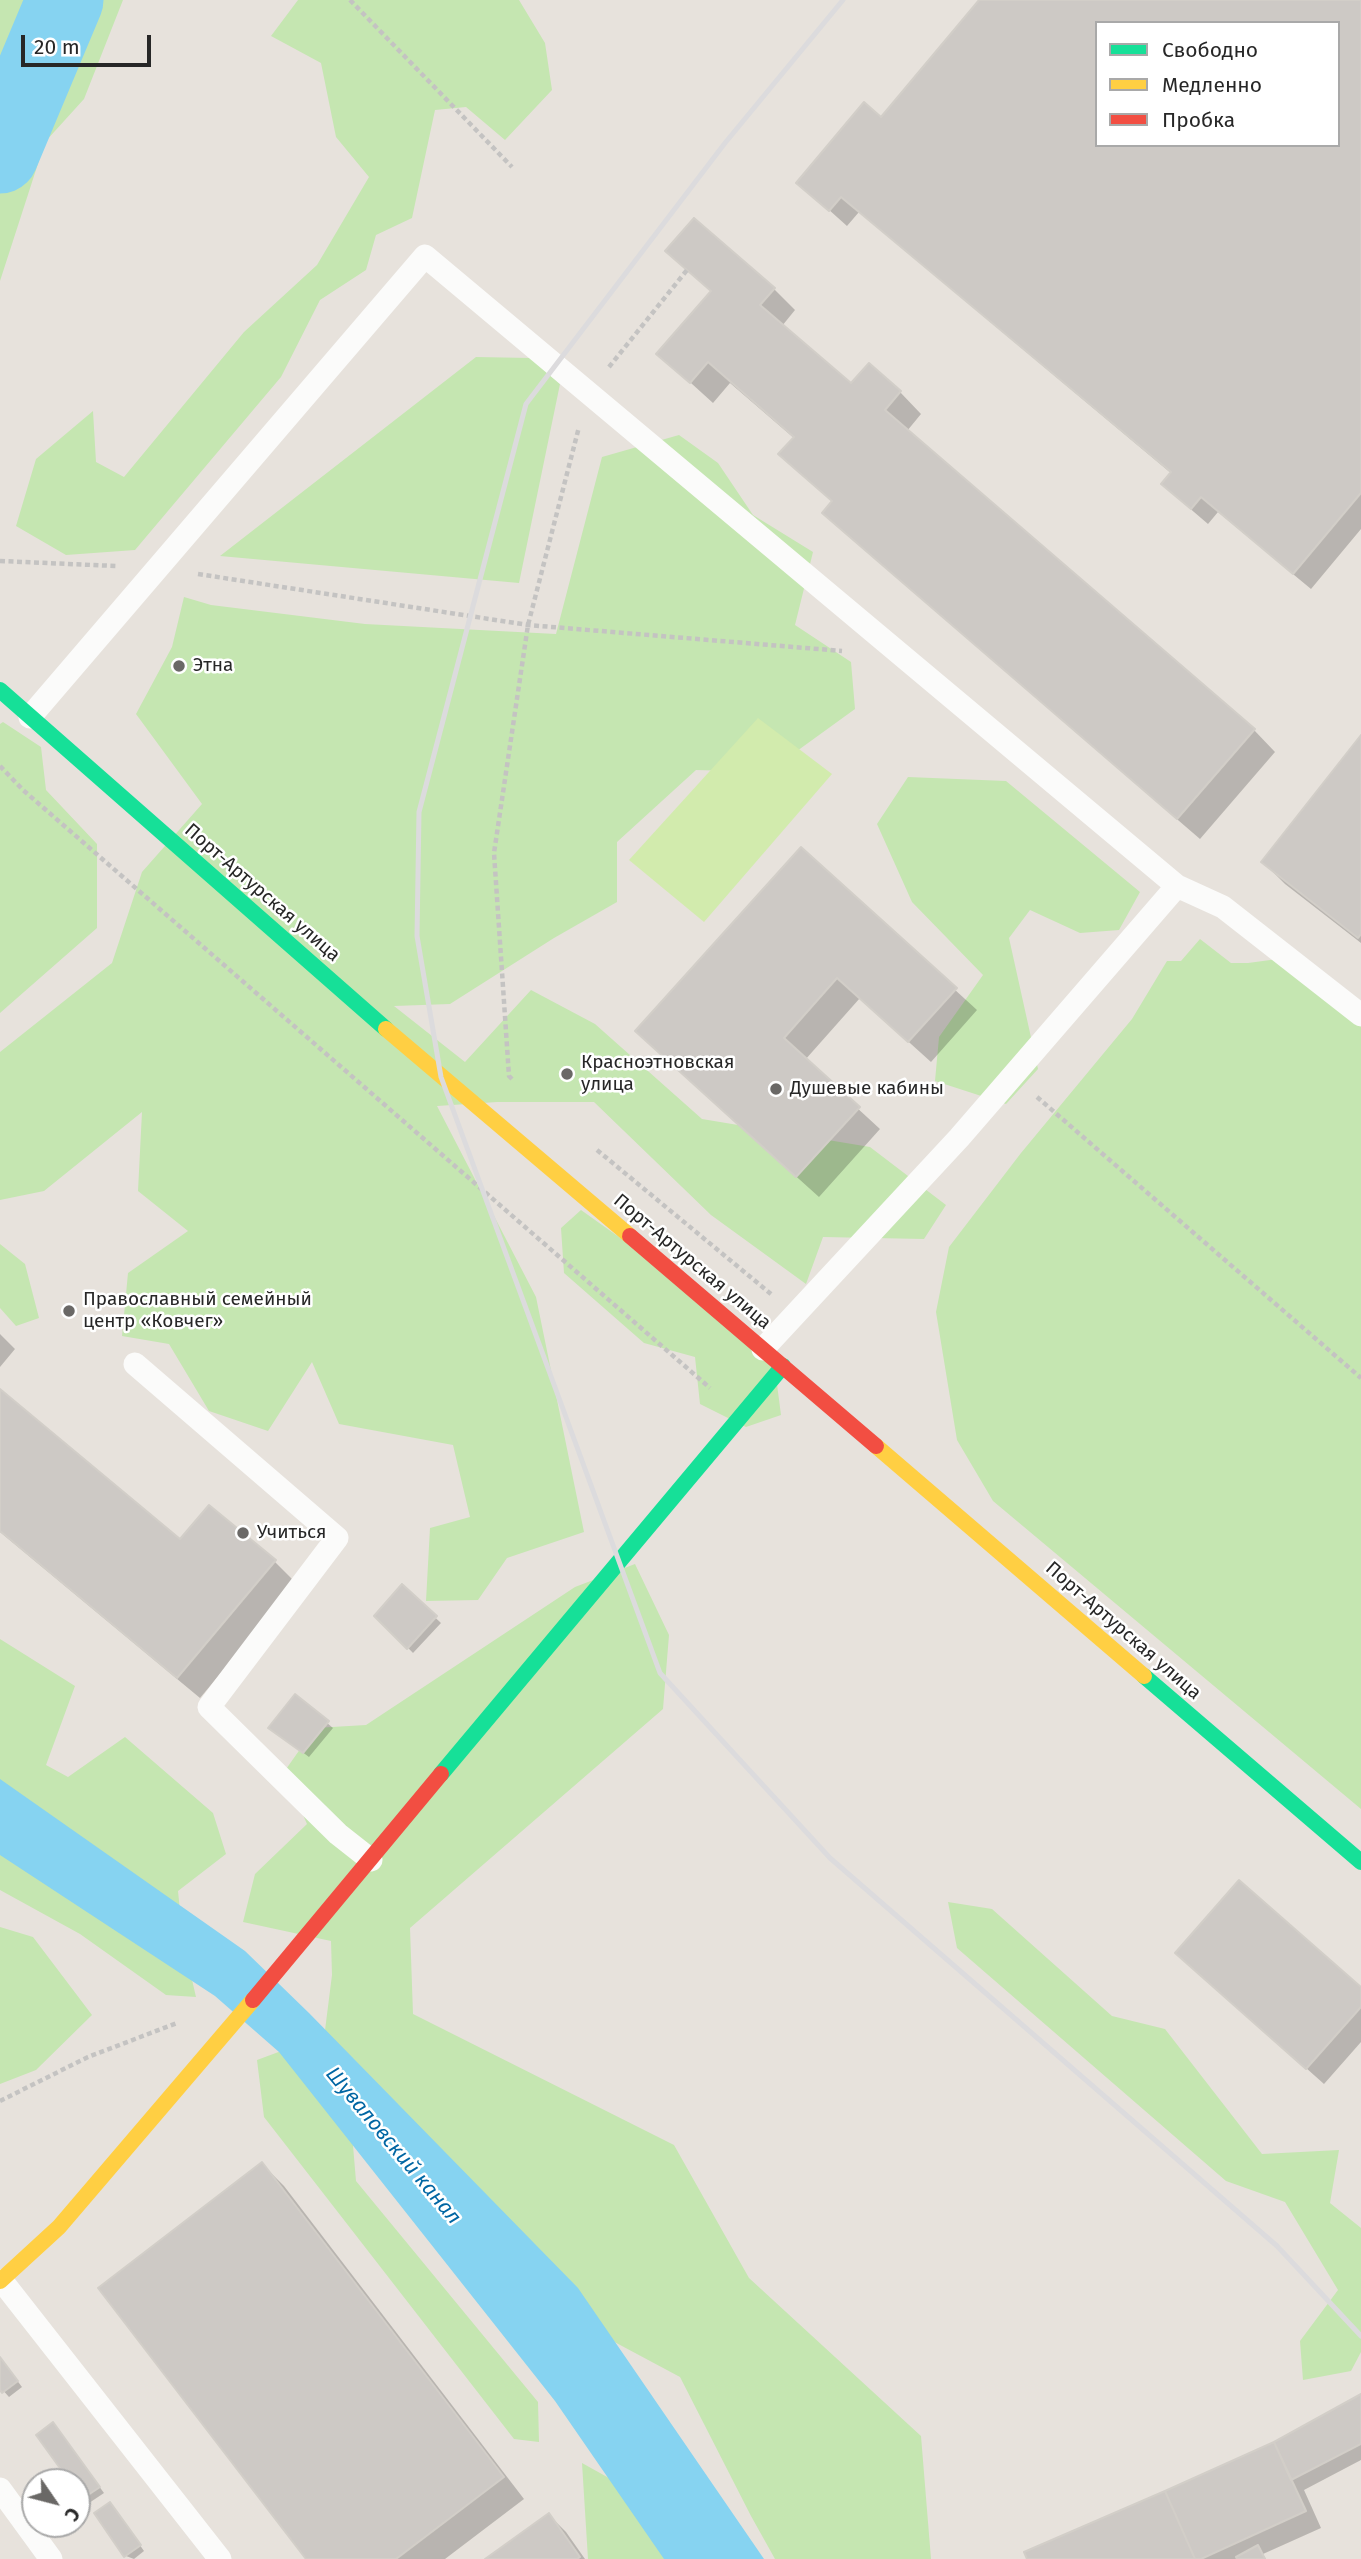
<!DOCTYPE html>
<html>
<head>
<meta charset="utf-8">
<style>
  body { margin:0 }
  #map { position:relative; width:1361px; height:2559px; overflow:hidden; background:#e7e2dc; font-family:"Fira Sans",sans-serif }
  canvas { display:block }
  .legend { position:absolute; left:1095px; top:21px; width:245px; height:126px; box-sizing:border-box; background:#fff; border:2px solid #a9a9a9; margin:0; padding:9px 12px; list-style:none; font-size:21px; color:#272727 }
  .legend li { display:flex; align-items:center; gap:14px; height:35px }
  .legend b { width:35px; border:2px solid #a9a9a9 }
  .north { position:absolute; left:21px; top:2468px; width:70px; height:70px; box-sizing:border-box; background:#fff; border:2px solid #a9a9a9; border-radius:50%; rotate:125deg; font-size:19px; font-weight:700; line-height:28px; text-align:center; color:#272727 }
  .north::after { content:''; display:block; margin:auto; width:24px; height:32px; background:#6a6866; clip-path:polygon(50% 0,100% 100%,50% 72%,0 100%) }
  .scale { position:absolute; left:21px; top:35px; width:130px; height:32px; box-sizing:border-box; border:4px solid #272727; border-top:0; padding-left:9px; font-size:21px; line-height:24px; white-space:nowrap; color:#272727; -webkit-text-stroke:5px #fff; paint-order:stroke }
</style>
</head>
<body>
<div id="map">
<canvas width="1361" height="2559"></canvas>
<ul class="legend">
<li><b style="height:9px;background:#16e098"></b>Свободно</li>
<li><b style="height:9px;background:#ffcf43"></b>Медленно</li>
<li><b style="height:9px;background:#f24e42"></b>Пробка</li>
</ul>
<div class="north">С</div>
<div class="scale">20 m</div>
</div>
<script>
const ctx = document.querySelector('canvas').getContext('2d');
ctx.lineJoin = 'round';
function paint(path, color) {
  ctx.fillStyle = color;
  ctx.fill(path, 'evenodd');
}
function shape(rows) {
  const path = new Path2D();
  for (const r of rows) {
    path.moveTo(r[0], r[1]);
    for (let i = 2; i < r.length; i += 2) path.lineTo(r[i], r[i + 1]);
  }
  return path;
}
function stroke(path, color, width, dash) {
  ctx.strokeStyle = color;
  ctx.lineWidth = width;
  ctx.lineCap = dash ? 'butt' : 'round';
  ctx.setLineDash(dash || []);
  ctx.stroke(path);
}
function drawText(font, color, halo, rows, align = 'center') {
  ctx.font = font + ' "Fira Sans",sans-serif';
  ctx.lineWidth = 5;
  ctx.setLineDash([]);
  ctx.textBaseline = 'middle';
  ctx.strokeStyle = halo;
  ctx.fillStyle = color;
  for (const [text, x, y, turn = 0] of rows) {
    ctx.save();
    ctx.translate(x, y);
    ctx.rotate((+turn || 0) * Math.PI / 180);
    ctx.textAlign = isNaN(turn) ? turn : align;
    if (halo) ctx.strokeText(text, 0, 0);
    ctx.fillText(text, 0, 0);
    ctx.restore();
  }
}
paint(shape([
  [0,0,123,0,84,99,45,142,0,281],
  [298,0,519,0,545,43,552,90,505,140,466,107,435,110,412,218,376,235,366,270,320,300,281,377,135,550,66,555,16,526,36,459,93,411,96,462,124,477,244,332,317,265,369,177,336,137,321,63,271,36],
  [476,357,531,358,560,384,519,583,220,556],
  [679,435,718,463,753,515,813,552,795,625,851,662,855,709,768,772,696,770,617,842,617,902,554,938,450,1004,394,1006,465,1062,531,990,595,1024,702,1119,870,1147,946,1205,924,1239,823,1237,806,1284,711,1215,594,1102,497,1102,437,1106,536,1297,584,1532,507,1558,478,1600,426,1601,430,1528,470,1517,453,1445,339,1424,312,1362,268,1431,209,1411,169,1344,122,1336,128,1273,188,1231,138,1191,142,1112,44,1191,0,1200,0,1052,112,963,142,872,202,804,136,714,172,647,184,597,211,605,365,624,556,634,602,457],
  [3,722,41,747,46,790,97,844,97,928,0,1013,0,724],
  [908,777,1006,781,1140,892,1119,930,1080,933,1030,910,1009,938,1038,1069,1006,1104,935,1081,939,1037,983,975,912,902,877,824],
  [1200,939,1231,963,1248,963,1300,956,1361,1018,1361,1809,993,1501,957,1440,936,1312,949,1247,1021,1153,1132,1019,1167,961,1181,961],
  [581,1210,772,1346,781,1415,746,1427,700,1404,695,1357,644,1343,564,1273,561,1228],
  [0,1244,25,1264,39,1318,16,1326,0,1308],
  [635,1564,669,1635,663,1709,410,1928,413,2014,674,2145,749,2278,921,2436,931,2559,775,2559,751,2516,680,2377,549,2307,323,2046,332,1975,331,1941,243,1922,255,1874,307,1824,284,1772,315,1728,366,1725,575,1587],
  [0,1639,75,1686,46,1765,68,1777,125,1737,213,1813,226,1854,178,1891,183,1941,196,1997,166,1995,80,1934,0,1890],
  [948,1902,992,1909,1112,2016,1165,2029,1262,2154,1339,2150,1330,2203,1361,2228,1361,2352,1351,2371,1303,2380,1300,2341,1338,2290,1285,2202,1226,2181,957,1948],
  [0,1927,33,1937,92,2015,36,2070,0,2084],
  [292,2047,351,2122,356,2181,538,2402,539,2442,514,2439,264,2117,257,2060],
  [582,2463,652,2502,691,2559,588,2559]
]), '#c5e6b1');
paint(shape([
  [758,718,832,774,704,922,629,860]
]), '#d2ebad');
paint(shape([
  [0,1779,245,1951,309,2013,578,2288,764,2559,664,2559,555,2401,279,2052,215,1996,0,1855]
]), '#86d3f1');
paint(shape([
  [981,0,1361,0,1361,529,1311,589,1218,512,1208,524,1180,500,1163,484,1172,474,859,212,847,226,799,183,882,119],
  [1097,23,1338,23,1338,145,1097,145],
  [668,251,774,289,795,310,782,326,851,386,900,392,921,414,907,431,1254,730,1275,752,1200,839,846,534,824,513,833,502,781,454,795,439,730,383,713,403,659,354,712,292],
  [1361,738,1361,943,1285,884,1263,862],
  [801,849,977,1010,931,1062,860,998,805,1060,880,1129,819,1197,659,1053],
  [0,1334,15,1349,0,1367],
  [0,1391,181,1542,274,1561,296,1583,200,1698,0,1532],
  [403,1587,441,1623,413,1653,377,1616],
  [295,1696,333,1728,309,1757,270,1728],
  [1177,1953,1361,1990,1361,2042,1324,2084],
  [262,2164,284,2186,524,2499,445,2559,308,2559],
  [0,2358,22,2387,9,2397,0,2387],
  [1361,2396,1361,2460,1304,2490,1321,2528,1263,2554,1266,2559,1029,2559,1276,2443],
  [58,2430,104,2493,89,2503,77,2489,77,2482,72,2482],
  [115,2509,144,2551,134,2559,126,2556,96,2514],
  [549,2515,566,2532,585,2559,488,2559]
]), '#0003');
stroke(shape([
  [0,155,65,0]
]), '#86d3f1', 77);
const building = shape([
  [979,0,1361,0,1361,493,1293,574,1201,497,1191,509,1161,484,1171,472,841,197,829,211,796,183,864,102,881,117,979,0],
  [1097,23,1338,23,1338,145,1097,145,1097,23],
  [694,218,775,288,760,305,851,383,869,363,901,391,885,410,1255,729,1177,819,822,513,832,501,778,454,794,437,708,362,690,383,656,354,711,291,665,251,694,218],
  [1361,735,1361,934,1358,938,1261,862,1361,735],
  [801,847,957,988,908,1042,837,978,784,1038,860,1107,796,1177,635,1031,801,847],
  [0,1389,180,1539,209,1505,276,1560,177,1678,0,1531,0,1389],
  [402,1584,437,1616,407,1649,374,1616,402,1584],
  [295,1694,329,1721,303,1753,268,1728,295,1694],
  [1239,1880,1361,1987,1361,2007,1306,2069,1175,1953,1239,1880],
  [262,2162,504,2477,396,2559,306,2559,98,2288,262,2162],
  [0,2357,18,2381,2,2393,0,2390,0,2357],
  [1361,2394,1361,2444,1291,2480,1274,2442,1361,2394],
  [53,2422,100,2487,82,2499,77,2492,77,2482,70,2482,36,2435,53,2422],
  [1274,2442,1306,2511,1201,2559,1195,2559,1165,2491,1274,2442],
  [1165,2491,1195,2559,1027,2559,1024,2552,1165,2491],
  [110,2502,141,2545,124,2557,94,2513,110,2502],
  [549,2513,580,2557,577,2559,485,2559,549,2513],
  [1258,2545,1265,2559,1237,2559,1236,2557,1258,2545]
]);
paint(building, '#cdc9c5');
stroke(building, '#d2cec8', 2);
stroke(shape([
  [350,0,512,167],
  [609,367,687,270],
  [0,561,116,566],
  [198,574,528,625,842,651],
  [0,766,23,790,710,1388],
  [512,1079,509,1076,494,853,528,625,579,427],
  [1037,1097,1361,1378],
  [597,1150,771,1294],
  [0,2101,88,2057,177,2023]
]), '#c4c3c2', 4.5, [5, 3.5]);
stroke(shape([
  [30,717,425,256,1177,886,959,1138,763,1349],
  [1177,886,1223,907,1361,1015],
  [135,1364,337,1538,209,1707,338,1834,371,1860],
  [2,2281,220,2559],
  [0,2489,51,2559]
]), '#fbfbfa', 23);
stroke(shape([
  [0,690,386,1029],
  [1144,1676,1361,1862],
  [441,1774,783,1366]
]), '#16e098', 16);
stroke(shape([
  [386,1029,630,1236],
  [876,1446,1144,1676],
  [0,2281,59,2227,253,2000]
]), '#ffcf43', 16);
stroke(shape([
  [630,1236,876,1446],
  [253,2000,441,1774]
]), '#f24e42', 16);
stroke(shape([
  [843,0,725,143,526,404,419,812,417,936,441,1077,660,1673,830,1858,1277,2246,1361,2336]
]), '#dcdbdd', 5);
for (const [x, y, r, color] of [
  [179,666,7,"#6a6866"],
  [567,1074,7,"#6a6866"],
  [776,1089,7,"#6a6866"],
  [69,1311,7,"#6a6866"],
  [243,1533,7,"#6a6866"]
]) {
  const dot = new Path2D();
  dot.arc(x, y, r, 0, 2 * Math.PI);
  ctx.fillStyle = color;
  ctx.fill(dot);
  stroke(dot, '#fff', 2.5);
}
drawText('19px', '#272727', '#fff', [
  ["Этна",193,666],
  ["Красноэтновская",581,1063],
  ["улица",581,1085],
  ["Душевые кабины",790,1089],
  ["Православный семейный",83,1300],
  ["центр «Ковчег»",83,1322],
  ["Учиться",257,1533]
], 'left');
drawText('19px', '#272727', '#fff', [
  ["Порт-Артурская улица",262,893,41],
  ["Порт-Артурская улица",692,1262,40],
  ["Порт-Артурская улица",1123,1631,41]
]);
drawText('italic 21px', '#0066a3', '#fff', [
  ["Шуваловский канал",393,2146,50]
]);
</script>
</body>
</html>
